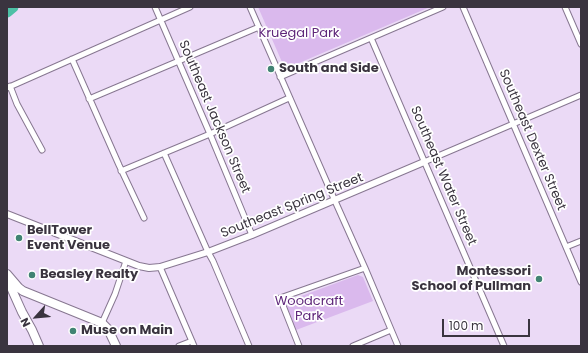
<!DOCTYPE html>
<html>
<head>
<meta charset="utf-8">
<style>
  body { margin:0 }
  #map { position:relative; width:588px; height:353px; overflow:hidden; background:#ebdaf6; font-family:Poppins,sans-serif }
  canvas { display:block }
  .frame { position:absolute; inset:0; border:8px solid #3a343f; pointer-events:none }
  .north { position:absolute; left:16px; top:297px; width:40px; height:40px; -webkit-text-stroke:3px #fff; paint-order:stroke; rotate:243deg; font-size:11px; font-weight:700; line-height:16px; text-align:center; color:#3a343f }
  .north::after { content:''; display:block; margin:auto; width:14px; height:18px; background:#3a343f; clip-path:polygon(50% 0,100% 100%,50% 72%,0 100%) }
  .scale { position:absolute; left:442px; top:319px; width:88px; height:18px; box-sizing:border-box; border:2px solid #3a343f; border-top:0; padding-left:5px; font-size:12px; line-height:14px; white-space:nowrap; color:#3a343f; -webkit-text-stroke:3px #fff; paint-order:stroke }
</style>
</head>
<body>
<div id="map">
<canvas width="588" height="353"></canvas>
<div class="frame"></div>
<div class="north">N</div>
<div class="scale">100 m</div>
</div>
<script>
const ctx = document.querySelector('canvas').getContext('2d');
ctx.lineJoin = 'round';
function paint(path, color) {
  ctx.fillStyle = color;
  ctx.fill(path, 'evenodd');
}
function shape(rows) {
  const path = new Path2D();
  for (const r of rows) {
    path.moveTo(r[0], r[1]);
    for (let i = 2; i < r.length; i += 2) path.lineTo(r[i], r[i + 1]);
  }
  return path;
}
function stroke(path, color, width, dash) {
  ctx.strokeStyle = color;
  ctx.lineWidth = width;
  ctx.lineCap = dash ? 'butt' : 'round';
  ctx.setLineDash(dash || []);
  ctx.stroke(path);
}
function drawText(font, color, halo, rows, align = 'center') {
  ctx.font = font + ' Poppins,sans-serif';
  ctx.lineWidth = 3.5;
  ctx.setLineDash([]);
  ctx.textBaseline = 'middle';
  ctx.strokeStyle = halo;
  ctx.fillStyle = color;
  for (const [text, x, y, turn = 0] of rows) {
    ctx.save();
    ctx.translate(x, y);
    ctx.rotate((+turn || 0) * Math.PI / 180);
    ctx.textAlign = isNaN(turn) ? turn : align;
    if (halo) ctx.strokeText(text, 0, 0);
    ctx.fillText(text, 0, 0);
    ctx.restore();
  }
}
paint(shape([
  [258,7,430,7,285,69],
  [358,275,363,277,373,301,296,330,285,302]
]), '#dab9ed');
stroke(shape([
  [7,12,13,7]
]), '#4dc0a6', 11);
const minor = shape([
  [155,7,210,134,252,235],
  [250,7,335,201,365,268,398,346],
  [463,7,581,282],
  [565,7,581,44],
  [371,38,504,346],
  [72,59,119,165,144,218],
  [280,77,443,7],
  [10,86,17,104,42,150],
  [7,88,190,7],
  [89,99,259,27],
  [164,153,208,252,213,261,249,346],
  [424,162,581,95],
  [121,171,210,134,289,98],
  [566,247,581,241],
  [160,267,194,346],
  [102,323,115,294,126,261],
  [179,346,192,341],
  [299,346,280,298,365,268],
  [353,346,391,330]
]);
const tertiary = shape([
  [7,214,139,266,149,268,160,267,208,252,252,235,424,162]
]);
const primary = shape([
  [7,274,19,288,23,291,102,323,108,329,116,346],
  [7,278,13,292,22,312,32,330,39,346]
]);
stroke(minor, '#877791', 7);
stroke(tertiary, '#877791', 8);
stroke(primary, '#877791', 10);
stroke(minor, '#fff', 5);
stroke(tertiary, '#fff', 6);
stroke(primary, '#fff', 8);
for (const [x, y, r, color] of [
  [271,69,4,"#418373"],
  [19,238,4,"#418373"],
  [32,275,4,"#418373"],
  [539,279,4,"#418373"],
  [73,331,4,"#418373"]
]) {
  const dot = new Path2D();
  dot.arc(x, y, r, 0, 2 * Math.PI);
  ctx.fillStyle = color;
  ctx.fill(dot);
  stroke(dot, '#fff', 1.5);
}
drawText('13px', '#5f277a', '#fff', [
  ["Kruegal Park",299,34],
  ["Woodcraft",309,302],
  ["Park",309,317]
]);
drawText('bold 13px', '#3a343f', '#fff', [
  ["South and Side",279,69],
  ["BellTower",27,231],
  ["Event Venue",27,246],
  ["Montessori",531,272,"right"],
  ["School of Pullman",531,287,"right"],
  ["Beasley Realty",40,275],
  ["Muse on Main",81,331]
], 'left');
drawText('13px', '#3a343f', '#fff', [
  ["Southeast Jackson Street",214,117,67],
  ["Southeast Dexter Street",532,140,67],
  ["Southeast Water Street",443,176,67],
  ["Southeast Spring Street",292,206,-22]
]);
</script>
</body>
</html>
